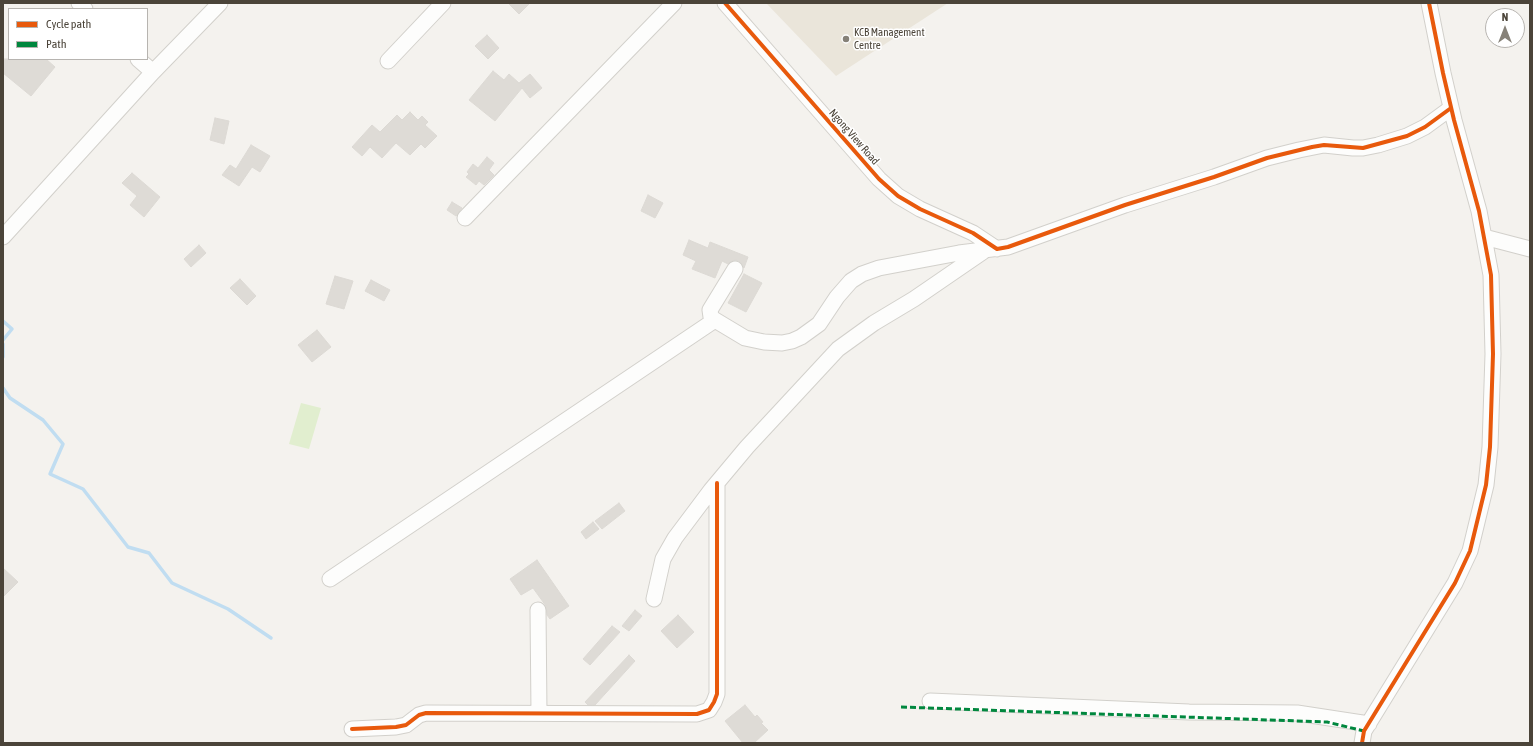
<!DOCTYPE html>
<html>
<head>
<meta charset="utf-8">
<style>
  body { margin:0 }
  #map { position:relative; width:1533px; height:746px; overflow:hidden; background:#f4f2ee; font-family:"Asap Condensed",sans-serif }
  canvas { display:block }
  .frame { position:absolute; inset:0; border:4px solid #4b4439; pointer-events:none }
  .legend { position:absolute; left:8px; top:8px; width:140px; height:52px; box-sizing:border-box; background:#fff; border:1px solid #b7b4b0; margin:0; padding:5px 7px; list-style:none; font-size:12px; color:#4b4439 }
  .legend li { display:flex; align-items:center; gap:8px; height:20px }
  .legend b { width:20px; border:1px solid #b7b4b0 }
  .north { position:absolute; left:1485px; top:8px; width:40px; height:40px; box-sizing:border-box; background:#fff; border:1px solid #b7b4b0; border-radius:50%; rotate:0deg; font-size:11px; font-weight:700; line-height:16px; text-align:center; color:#4b4439 }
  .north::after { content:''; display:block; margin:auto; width:14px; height:18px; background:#868178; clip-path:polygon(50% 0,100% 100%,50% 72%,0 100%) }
</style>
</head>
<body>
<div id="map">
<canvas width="1533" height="746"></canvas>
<div class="frame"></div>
<ul class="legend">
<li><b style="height:5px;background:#e8590c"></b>Cycle path</li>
<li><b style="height:5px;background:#00873e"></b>Path</li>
</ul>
<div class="north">N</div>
</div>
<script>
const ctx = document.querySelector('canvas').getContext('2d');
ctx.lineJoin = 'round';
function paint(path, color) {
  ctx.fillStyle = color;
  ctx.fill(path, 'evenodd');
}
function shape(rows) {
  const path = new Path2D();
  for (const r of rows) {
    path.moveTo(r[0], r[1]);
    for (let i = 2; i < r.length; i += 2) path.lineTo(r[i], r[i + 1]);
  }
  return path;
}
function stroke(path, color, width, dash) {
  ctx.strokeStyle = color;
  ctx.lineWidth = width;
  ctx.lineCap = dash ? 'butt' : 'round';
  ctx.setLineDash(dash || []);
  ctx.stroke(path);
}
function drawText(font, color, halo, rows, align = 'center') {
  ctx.font = font + ' "Asap Condensed",sans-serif';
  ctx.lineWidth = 3;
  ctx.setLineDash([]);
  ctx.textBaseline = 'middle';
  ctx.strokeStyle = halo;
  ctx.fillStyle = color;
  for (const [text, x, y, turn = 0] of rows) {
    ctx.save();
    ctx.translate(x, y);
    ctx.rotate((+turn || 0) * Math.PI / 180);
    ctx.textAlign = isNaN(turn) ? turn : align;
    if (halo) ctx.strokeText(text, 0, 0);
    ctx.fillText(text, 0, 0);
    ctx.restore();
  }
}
paint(shape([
  [766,3,948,3,836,76]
]), '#eae5da');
paint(shape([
  [301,403,321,408,309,449,289,444]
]), '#e1eecf');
stroke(shape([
  [3,321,12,329,3,340],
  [3,344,3,357],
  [3,388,10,398,43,420,63,444,50,474,83,489,128,547,149,553,172,583,228,609,271,638]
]), '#c0ddf1', 3.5);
const building = shape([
  [508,3,530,3,519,14,508,3],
  [487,35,499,48,488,59,475,46,487,35],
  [3,59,46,59,55,67,31,96,3,73,3,59],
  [493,71,504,80,509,74,519,83,530,74,542,88,530,98,522,88,495,121,469,100,493,71],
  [410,112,418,120,422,116,428,122,425,125,437,136,425,148,421,144,410,155,396,143,382,158,370,147,362,156,352,147,372,125,380,132,397,115,402,120,410,112],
  [215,118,229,121,224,144,210,140,215,118],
  [251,145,270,156,260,172,252,167,239,186,222,175,230,165,236,169,251,145],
  [487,157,494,163,489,170,494,175,484,185,479,181,476,185,466,177,469,174,467,172,473,164,478,168,487,157],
  [132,173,160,197,144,217,130,205,137,196,122,183,132,173],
  [648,195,663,203,655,218,641,211,648,195],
  [452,202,462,208,456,216,447,210,452,202],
  [689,240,708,248,710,242,748,257,744,268,739,261,735,260,728,264,722,261,715,278,692,269,696,261,683,255,689,240],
  [199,245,206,253,191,267,184,259,199,245],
  [744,274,762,283,746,312,728,303,744,274],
  [335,276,353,281,344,309,326,304,335,276],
  [240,279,256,296,247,305,230,288,240,279],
  [371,280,390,290,384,301,365,291,371,280],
  [317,330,331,347,312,362,298,345,317,330],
  [619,503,625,511,602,529,595,521,619,503],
  [593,522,599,529,586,539,581,532,593,522],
  [537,560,569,606,550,619,547,615,546,606,533,588,521,595,510,579,537,560],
  [3,568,18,582,3,597,3,568],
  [635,610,642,616,629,631,622,626,635,610],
  [678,615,694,632,677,648,661,631,678,615],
  [612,626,620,632,590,665,583,659,612,626],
  [629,655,635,661,595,705,588,705,585,702,629,655],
  [745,705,755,717,757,715,763,722,761,723,768,730,754,743,743,743,725,721,745,705]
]);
paint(building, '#dedbd6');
stroke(building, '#dcd9d4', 1);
const minor = shape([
  [79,3,85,9],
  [725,3,879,179,898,196,920,209,973,233,997,249],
  [138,59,153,72,220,3],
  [388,61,443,3],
  [465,218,674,3],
  [3,237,153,72],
  [1484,237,1530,249],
  [735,269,710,310,711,317,715,320,745,338,764,342,782,343,792,341,801,337,819,324,837,297,851,281,862,274,879,268,959,253,1008,247,1125,205,1214,177,1267,158,1299,150,1324,145,1353,148,1363,148,1378,145,1407,136,1425,127,1451,108],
  [330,579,715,320],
  [654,599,663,559,675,538,711,490,747,447,838,349,874,323,914,299,984,251],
  [538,610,539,713],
  [930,701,1189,712,1297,713,1369,724],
  [352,729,396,727,406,725,419,715,426,713,697,714,709,710,714,702,717,694,717,483],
  [1362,743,1364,731,1455,583,1470,551,1486,485,1490,447,1493,354,1491,275,1479,211,1454,120,1443,73,1429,3]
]);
stroke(minor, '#d2d0cb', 17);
stroke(minor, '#fdfdfc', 15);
stroke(shape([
  [901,707,1327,722,1364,731]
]), '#00873e', 3, [6, 3]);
stroke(shape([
  [725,3,879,179,898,196,920,209,973,233,997,249,1008,247,1125,205,1214,177,1267,158,1312,147,1324,145,1363,148,1407,136,1425,127,1451,108],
  [352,729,396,727,406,725,419,715,426,713,697,714,709,710,714,702,717,694,717,483],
  [1362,743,1364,731,1455,583,1470,551,1486,485,1490,447,1493,354,1491,275,1479,211,1454,120,1443,73,1429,3]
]), '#e8590c', 4);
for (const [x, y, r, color] of [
  [846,39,4,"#868178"]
]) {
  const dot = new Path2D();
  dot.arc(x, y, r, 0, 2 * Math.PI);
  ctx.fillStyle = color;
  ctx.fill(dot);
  stroke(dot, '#fff', 1.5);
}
drawText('11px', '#4b4439', '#fff', [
  ["KCB Management",854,33],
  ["Centre",854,46]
], 'left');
drawText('11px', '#4b4439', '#fff', [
  ["Ngong View Road",854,137,49]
]);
</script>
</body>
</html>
